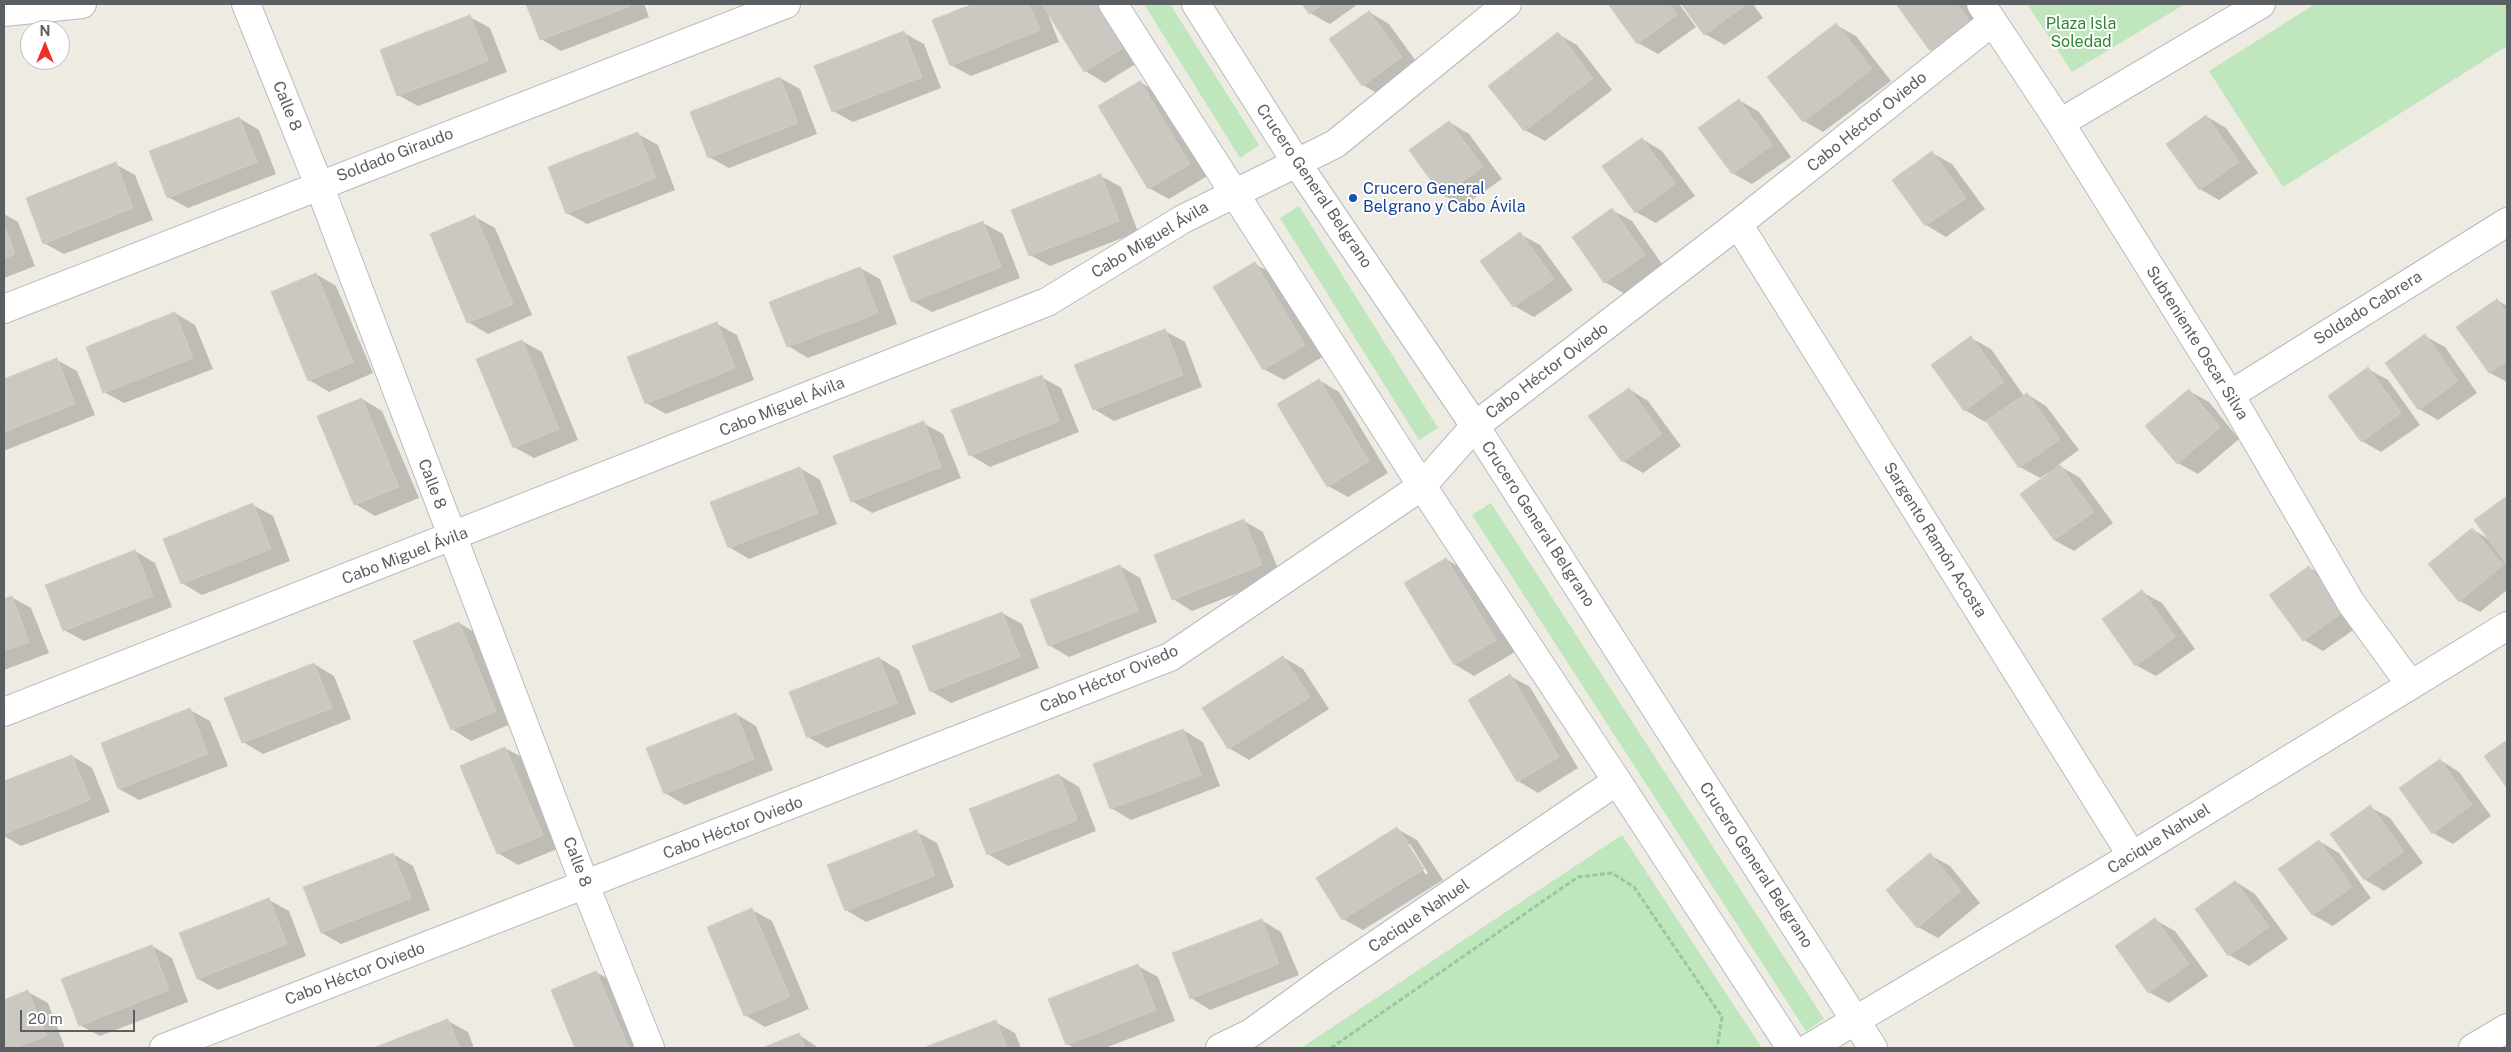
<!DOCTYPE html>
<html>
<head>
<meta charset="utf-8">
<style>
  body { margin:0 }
  #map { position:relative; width:2511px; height:1052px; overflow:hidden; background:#eeebe2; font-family:"Public Sans",sans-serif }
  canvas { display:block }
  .frame { position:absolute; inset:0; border:5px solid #5a5f63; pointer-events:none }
  .north { position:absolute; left:20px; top:20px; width:50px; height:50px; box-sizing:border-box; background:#fff; border:1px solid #bdbfc1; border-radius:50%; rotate:0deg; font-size:14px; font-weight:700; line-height:20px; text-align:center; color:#5a5f63 }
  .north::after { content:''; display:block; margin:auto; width:18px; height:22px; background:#ee3028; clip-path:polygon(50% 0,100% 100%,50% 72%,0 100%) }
  .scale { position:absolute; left:20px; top:1010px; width:115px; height:22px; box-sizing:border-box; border:2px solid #5a5f63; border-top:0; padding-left:6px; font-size:15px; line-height:18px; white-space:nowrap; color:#5a5f63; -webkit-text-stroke:4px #fff; paint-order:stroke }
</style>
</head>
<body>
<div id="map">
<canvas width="2511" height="1052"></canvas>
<div class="frame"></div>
<div class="north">N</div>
<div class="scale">20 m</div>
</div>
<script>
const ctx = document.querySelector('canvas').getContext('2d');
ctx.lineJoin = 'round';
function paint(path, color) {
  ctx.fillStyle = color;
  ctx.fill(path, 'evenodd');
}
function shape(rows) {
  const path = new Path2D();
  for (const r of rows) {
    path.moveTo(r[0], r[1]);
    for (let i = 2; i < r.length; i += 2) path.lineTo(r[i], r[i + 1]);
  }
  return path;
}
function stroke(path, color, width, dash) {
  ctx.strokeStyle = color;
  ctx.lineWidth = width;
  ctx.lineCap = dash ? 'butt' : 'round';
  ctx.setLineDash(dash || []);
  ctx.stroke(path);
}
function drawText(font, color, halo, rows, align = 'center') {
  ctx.font = font + ' "Public Sans",sans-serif';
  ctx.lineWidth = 4;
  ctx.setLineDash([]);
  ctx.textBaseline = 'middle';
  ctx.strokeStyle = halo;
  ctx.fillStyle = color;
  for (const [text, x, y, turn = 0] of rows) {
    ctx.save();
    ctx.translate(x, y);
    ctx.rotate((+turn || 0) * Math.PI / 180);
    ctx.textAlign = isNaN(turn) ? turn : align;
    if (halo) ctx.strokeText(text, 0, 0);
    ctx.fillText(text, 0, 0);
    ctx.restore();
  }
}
paint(shape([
  [1144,4,1170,4,1259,145,1240,158],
  [2027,4,2185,4,2072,72],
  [2315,4,2507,4,2507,46,2283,187,2209,71],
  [1299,206,1438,428,1419,440,1280,218],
  [1491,503,1824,1019,1806,1031,1472,515],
  [1622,835,1762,1048,1301,1048]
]), '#bfe6bd');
paint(shape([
  [527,4,644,4,649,17,561,51,541,39],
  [977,4,1112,4,1145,58,1105,83,1085,71,1047,12,1059,42,971,76,951,65,933,20],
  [1303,4,1358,4,1330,24,1310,13],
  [1610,4,1679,4,1696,27,1658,54,1638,43],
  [1683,4,1753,4,1763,18,1725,45,1705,34],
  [1968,4,1989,34,1951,61,1931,50,1898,5],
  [1369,12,1389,24,1421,68,1382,96,1363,85],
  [470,17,490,28,507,72,418,106,398,95],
  [1836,25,1856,36,1891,81,1823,132,1804,121],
  [904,33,924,44,941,88,853,122,833,111],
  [1558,34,1577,45,1612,90,1545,141,1525,130],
  [780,78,800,89,817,134,729,168,709,157],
  [1140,82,1160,94,1209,175,1169,199,1149,188],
  [1739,100,1759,112,1791,157,1752,184,1732,173],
  [2206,116,2226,128,2258,173,2219,200,2200,189],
  [239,118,259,130,276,174,188,208,168,197],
  [1449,122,1469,134,1502,179,1463,206,1443,195],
  [638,134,658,145,675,190,587,224,567,213],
  [1642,139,1662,151,1695,196,1656,223,1636,212],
  [1932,153,1952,164,1985,209,1946,237,1926,225],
  [115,164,135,175,153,220,64,254,44,243],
  [1101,176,1121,187,1138,232,1050,266,1030,255],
  [1612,210,1632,221,1664,267,1625,294,1605,282,1573,237],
  [4,214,18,222,35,266,4,278],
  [475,217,495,228,532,315,488,334,468,322],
  [983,223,1003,234,1020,278,932,312,912,301],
  [1520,234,1540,245,1573,290,1534,317,1514,306],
  [1255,264,1275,275,1324,356,1284,380,1264,369],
  [860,268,880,279,897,324,808,358,788,346],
  [316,274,336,286,373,373,329,392,309,380],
  [2497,300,2507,306,2507,382,2490,373,2458,328],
  [175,313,195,325,213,369,124,403,104,392],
  [717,324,737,335,754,380,666,414,646,403],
  [1165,331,1185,342,1202,387,1114,421,1094,409],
  [2425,336,2445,347,2477,393,2438,420,2419,409],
  [1971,338,1991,349,2024,396,2027,394,2046,406,2079,450,2058,465,2080,478,2113,523,2074,551,2054,540,2049,472,2040,478,2020,467,1987,420,1985,422,1965,410,1933,365],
  [522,341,542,352,578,440,534,458,514,447],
  [57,360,77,371,95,415,6,450,4,449,4,381],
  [2368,369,2388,380,2420,425,2381,452,2362,441],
  [1041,377,1061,388,1079,432,990,467,970,455],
  [1319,380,1339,392,1388,473,1348,497,1328,486],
  [1629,389,1648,401,1681,446,1643,473,1623,461],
  [2189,391,2209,402,2239,439,2198,474,2178,463],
  [362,399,382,411,419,498,375,516,355,504],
  [923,423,943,434,961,478,872,513,852,501],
  [800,468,820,480,837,524,749,559,729,547],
  [2507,498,2507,590,2480,612,2460,601,2472,529,2490,540,2476,520],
  [253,505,273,516,290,561,202,595,182,583],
  [1244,521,1263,532,1281,576,1192,611,1173,599],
  [135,551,155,563,172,607,84,641,64,630],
  [1446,559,1466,571,1515,652,1474,676,1454,664],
  [1120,566,1140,578,1157,622,1069,657,1049,645],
  [2310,568,2329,579,2362,624,2323,651,2304,640],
  [2142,592,2162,603,2195,649,2156,676,2136,665],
  [11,597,31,608,49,653,4,670,4,600],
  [1002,613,1022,624,1039,668,951,703,931,691],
  [459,623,479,635,515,722,471,741,452,729],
  [1283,657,1303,669,1329,709,1249,760,1229,748],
  [879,658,899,670,916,714,827,748,808,737],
  [314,664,334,676,351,719,263,754,243,742],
  [1510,676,1530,687,1578,768,1538,793,1518,781,1469,700],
  [190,710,210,721,228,766,139,800,119,789,102,744],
  [736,714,756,726,773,770,685,805,665,793],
  [1183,730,1203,742,1220,786,1131,820,1111,808],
  [505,748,525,759,562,847,518,865,498,853],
  [72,756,92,768,110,812,21,846,4,836,4,783],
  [2440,760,2459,772,2491,816,2453,844,2433,833],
  [1059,775,1079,787,1096,831,1008,866,988,854],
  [2370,807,2390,818,2423,863,2384,891,2364,879],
  [1397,829,1417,840,1443,880,1363,930,1343,919],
  [1407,844,1410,844,1428,873,1426,875],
  [917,832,937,843,954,887,866,922,846,910],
  [2319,841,2339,853,2371,898,2333,926,2313,915,2280,869],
  [393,854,413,866,430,910,341,944,322,933],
  [1930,855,1950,866,1980,903,1938,938,1918,927],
  [2236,882,2255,894,2288,939,2249,966,2229,955],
  [269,900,289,911,306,956,218,990,198,979,181,934],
  [752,910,772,921,809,1009,765,1027,745,1015],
  [1261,920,1281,932,1299,975,1210,1010,1191,998],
  [2155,920,2175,931,2208,976,2169,1003,2149,992],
  [152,946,172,958,188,1002,100,1036,80,1025],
  [1138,966,1158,977,1175,1021,1105,1048,1074,1048,1067,1044],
  [596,972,616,983,643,1048,577,1048,552,990],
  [28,992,48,1003,65,1048,4,1048,4,1001],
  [448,1021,468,1032,474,1048,377,1048],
  [995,1022,1015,1033,1021,1048,927,1048],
  [799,1035,819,1048,765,1048]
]), '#0003');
const building = shape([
  [526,4,629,4,630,6,540,40,526,4],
  [973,4,1029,4,1040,30,950,66,932,20,973,4],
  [1042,4,1100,4,1126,46,1084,72,1042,4],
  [1302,4,1323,4,1309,14,1302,4],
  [1608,4,1669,4,1677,15,1637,44,1608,4],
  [1681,4,1742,4,1744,6,1704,35,1681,4],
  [1896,4,1957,4,1970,22,1930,51,1896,4],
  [1369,11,1402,57,1362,86,1329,39,1369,11],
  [470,15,488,61,397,96,380,50,470,15],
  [1836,23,1872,69,1803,122,1767,77,1836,23],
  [904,31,922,77,832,112,814,66,904,31],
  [1558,32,1593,78,1524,131,1488,86,1558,32],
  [780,77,798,123,708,158,690,112,780,77],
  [1140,81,1190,164,1148,189,1098,106,1140,81],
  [1739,99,1772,145,1732,174,1698,128,1739,99],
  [2206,115,2239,162,2199,190,2166,144,2206,115],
  [239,117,257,162,167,198,149,151,239,117],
  [1449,121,1483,167,1442,196,1409,150,1449,121],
  [638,132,656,178,566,214,548,167,638,132],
  [1642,138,1675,184,1635,213,1602,166,1642,138],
  [1932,151,1966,198,1925,226,1892,180,1932,151],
  [116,162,133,208,43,244,26,198,116,162],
  [1101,174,1119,221,1029,256,1011,210,1101,174],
  [1612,208,1645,255,1604,283,1572,237,1612,208],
  [475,215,513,304,467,323,430,234,475,215],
  [983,221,1001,267,911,302,893,256,983,221],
  [4,224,15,254,4,259,4,224],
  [1520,232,1554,279,1513,307,1480,261,1520,232],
  [1255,262,1305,345,1263,370,1213,287,1255,262],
  [860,267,878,313,787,347,769,302,860,267],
  [316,273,353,362,308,381,271,292,316,273],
  [2497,299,2507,314,2507,361,2489,373,2456,327,2497,299],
  [175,312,193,358,103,393,86,347,175,312],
  [717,322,735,368,645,404,627,357,717,322],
  [1165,329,1183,375,1093,410,1074,365,1165,329],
  [2425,334,2458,381,2418,410,2385,363,2425,334],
  [1971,336,2004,382,1964,411,1931,365,1971,336],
  [522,340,559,429,513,448,476,359,522,340],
  [57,358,75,404,4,432,4,379,57,358],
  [2368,367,2401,413,2361,442,2328,396,2368,367],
  [1042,375,1059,421,969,456,951,410,1042,375],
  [1319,379,1369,461,1327,487,1277,404,1319,379],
  [1629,388,1662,434,1622,462,1588,416,1629,388],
  [2189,389,2220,427,2177,464,2145,426,2189,389],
  [2027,393,2060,439,2019,468,1986,421,2027,393],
  [362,398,399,487,354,505,317,416,362,398],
  [924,421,941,467,851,502,833,456,924,421],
  [2060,465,2094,512,2054,540,2020,494,2060,465],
  [800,467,818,513,728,548,710,502,800,467],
  [2507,496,2507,565,2474,520,2507,496],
  [253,503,271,549,181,584,163,539,253,503],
  [1244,519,1262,565,1172,600,1154,555,1244,519],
  [2472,528,2503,565,2459,602,2428,564,2472,528],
  [135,550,153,596,63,631,45,585,135,550],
  [1446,558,1496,640,1454,665,1404,583,1446,558],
  [1120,565,1138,611,1048,646,1030,600,1120,565],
  [2309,566,2343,612,2303,641,2269,595,2309,566],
  [2142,590,2175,637,2135,666,2102,619,2142,590],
  [12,596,29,642,4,651,4,599,12,596],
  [1002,612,1020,657,930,692,912,646,1002,612],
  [459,622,496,711,451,730,413,641,459,622],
  [1283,656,1310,697,1228,749,1202,708,1283,656],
  [879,657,897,703,807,738,789,692,879,657],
  [314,663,332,708,242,743,224,698,314,663],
  [1510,674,1559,757,1517,782,1468,700,1510,674],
  [190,708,208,754,118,789,101,743,190,708],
  [736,713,754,759,664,794,646,748,736,713],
  [1183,729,1201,775,1110,809,1093,764,1183,729],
  [2507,740,2507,788,2484,756,2507,740],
  [505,747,543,835,497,854,460,766,505,747],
  [72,755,90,800,4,834,4,781,72,755],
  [2440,759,2472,805,2432,834,2399,788,2440,759],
  [1059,774,1077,820,987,855,969,809,1059,774],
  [2370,805,2404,851,2364,880,2330,834,2370,805],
  [1397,827,1424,869,1342,920,1316,878,1397,827],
  [917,830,935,876,845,911,827,865,917,830],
  [2319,840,2352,887,2312,915,2278,869,2319,840],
  [393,853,411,898,321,933,303,887,393,853],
  [1930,853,1961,891,1917,928,1886,890,1930,853],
  [2235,881,2269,927,2228,956,2195,909,2235,881],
  [269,898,287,944,197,979,179,933,269,898],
  [752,908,790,997,744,1016,707,927,752,908],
  [2155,918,2189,964,2148,993,2115,946,2155,918],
  [1262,919,1279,964,1190,999,1172,953,1262,919],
  [152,945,169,990,79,1026,61,979,152,945],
  [1138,964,1156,1010,1066,1045,1048,999,1138,964],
  [596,971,629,1048,575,1048,551,990,596,971],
  [28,990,46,1036,15,1048,4,1048,4,1000,28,990],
  [448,1019,460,1048,373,1048,448,1019],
  [996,1020,1007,1048,923,1048,996,1020],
  [799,1033,805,1048,762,1048,799,1033]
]);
paint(building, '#cbc7c1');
stroke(building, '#d3ccc0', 1);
const street = shape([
  [246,4,319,185,585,885,650,1048],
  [1981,4,2060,123,2230,395,2351,603,2410,684],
  [4,12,82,4],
  [2060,123,2261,4],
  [1738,224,2132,856],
  [4,309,786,4],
  [2230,395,2507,222],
  [4,712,1047,302,1183,219,1335,144,1507,4],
  [164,1048,1170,657,1422,486,1475,426,1738,224,1992,22],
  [1220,1048,1251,1033,1327,978,1617,781],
  [1809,1048,2132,856,2507,626],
  [2473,1048,2507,1028]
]);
const secondary = shape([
  [1113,4,1422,486,1617,781,1791,1048],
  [1196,4,1296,162,1475,426,1873,1048]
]);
stroke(street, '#b7babf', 30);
stroke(secondary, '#b6babf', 30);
stroke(shape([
  [1331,1048,1578,877,1612,873,1634,887,1722,1017,1717,1048]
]), '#96c8a3', 3, [5, 2.5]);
stroke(street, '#fff', 28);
stroke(secondary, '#fff', 28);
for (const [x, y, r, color] of [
  [1353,198,5,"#1a4fb4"]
]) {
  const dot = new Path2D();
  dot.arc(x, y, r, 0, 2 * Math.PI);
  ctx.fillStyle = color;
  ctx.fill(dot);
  stroke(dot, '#fff', 2);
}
drawText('16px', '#318432', '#fff', [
  ["Plaza Isla",2081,24],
  ["Soledad",2081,42]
]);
drawText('16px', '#5a5f63', '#fff', [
  ["Calle 8",287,106,68],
  ["Cabo Héctor Oviedo",1867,122,-39],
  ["Soldado Giraudo",395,155,-21],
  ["Crucero General Belgrano",1314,186,56],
  ["Cabo Miguel Ávila",1150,240,-31],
  ["Soldado Cabrera",2368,308,-32],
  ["Subteniente Oscar Silva",2197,343,58],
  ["Cabo Héctor Oviedo",1547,371,-37],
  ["Cabo Miguel Ávila",782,407,-22],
  ["Calle 8",432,484,69],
  ["Crucero General Belgrano",1538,524,57],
  ["Sargento Ramón Acosta",1935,540,58],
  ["Cabo Miguel Ávila",405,556,-21],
  ["Cabo Héctor Oviedo",1109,679,-23],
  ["Cabo Héctor Oviedo",733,828,-21],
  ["Cacique Nahuel",2159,839,-32],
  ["Calle 8",577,862,69],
  ["Crucero General Belgrano",1756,865,57],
  ["Cacique Nahuel",1419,916,-34],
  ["Cabo Héctor Oviedo",355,974,-21]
]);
drawText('16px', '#164399', '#fff', [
  ["Crucero General",1363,189],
  ["Belgrano y Cabo Ávila",1363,207]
], 'left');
</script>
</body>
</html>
